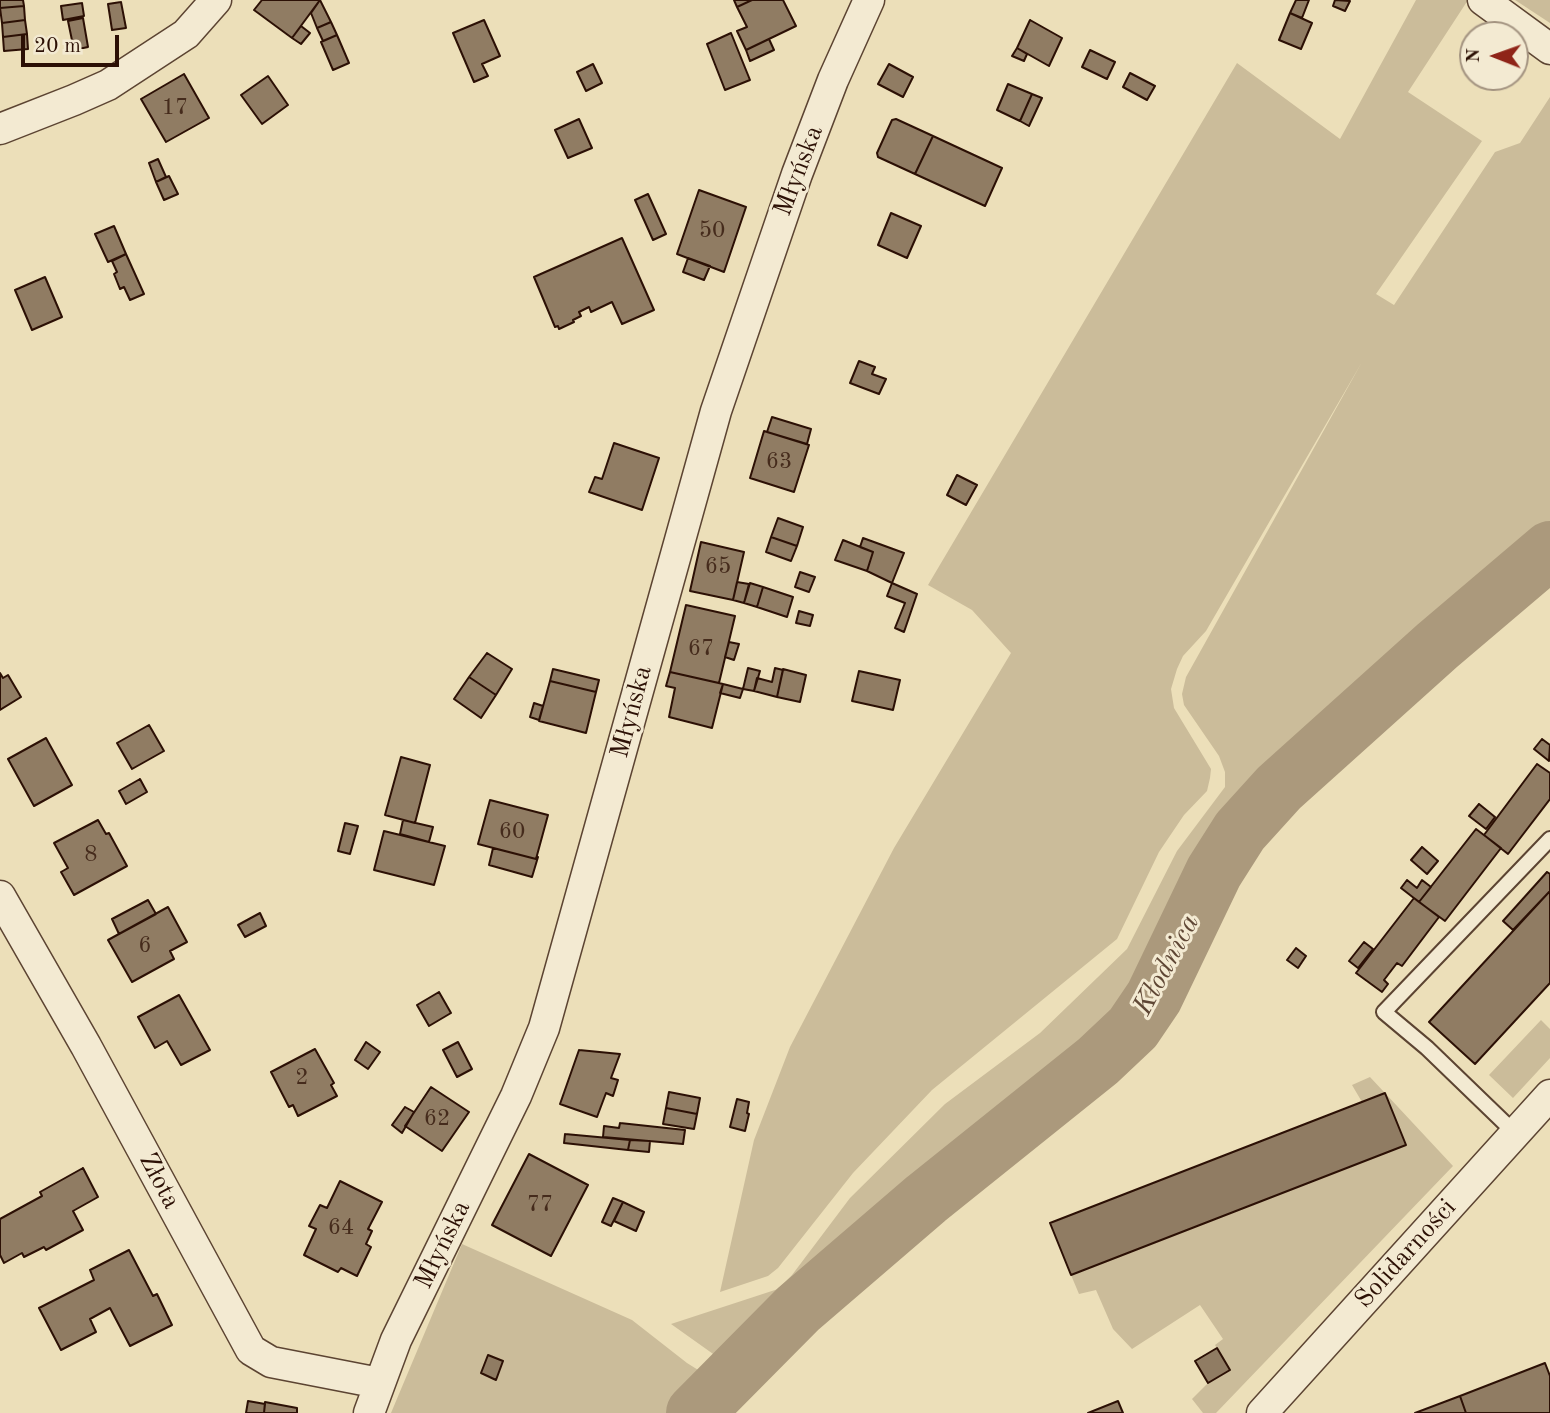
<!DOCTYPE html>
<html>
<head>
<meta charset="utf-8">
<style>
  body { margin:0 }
  #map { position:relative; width:1550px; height:1413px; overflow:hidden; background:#ecdfb9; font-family:"Old Standard TT",serif }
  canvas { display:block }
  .north { position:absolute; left:1459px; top:21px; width:70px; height:70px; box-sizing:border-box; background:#f3ead2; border:2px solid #a39380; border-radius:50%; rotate:271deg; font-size:19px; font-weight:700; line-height:28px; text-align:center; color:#2c1005 }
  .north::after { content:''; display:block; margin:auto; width:24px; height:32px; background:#8f2418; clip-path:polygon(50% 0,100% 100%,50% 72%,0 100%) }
  .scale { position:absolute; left:21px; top:35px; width:98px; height:32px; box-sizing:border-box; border:4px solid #2c1005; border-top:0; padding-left:9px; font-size:21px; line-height:24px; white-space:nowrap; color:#2c1005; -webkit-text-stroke:5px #f3ead2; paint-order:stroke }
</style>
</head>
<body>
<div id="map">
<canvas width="1550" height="1413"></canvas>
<div class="north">N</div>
<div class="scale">20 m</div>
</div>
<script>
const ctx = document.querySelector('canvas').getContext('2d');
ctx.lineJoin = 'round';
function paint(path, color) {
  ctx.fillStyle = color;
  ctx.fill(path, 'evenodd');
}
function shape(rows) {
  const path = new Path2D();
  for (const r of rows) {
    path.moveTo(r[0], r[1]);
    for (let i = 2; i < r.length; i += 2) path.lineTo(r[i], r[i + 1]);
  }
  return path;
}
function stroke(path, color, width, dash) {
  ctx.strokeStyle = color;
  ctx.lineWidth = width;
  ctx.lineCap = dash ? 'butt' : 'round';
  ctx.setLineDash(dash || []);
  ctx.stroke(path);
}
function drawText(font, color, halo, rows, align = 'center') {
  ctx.font = font + ' "Old Standard TT",serif';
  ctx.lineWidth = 6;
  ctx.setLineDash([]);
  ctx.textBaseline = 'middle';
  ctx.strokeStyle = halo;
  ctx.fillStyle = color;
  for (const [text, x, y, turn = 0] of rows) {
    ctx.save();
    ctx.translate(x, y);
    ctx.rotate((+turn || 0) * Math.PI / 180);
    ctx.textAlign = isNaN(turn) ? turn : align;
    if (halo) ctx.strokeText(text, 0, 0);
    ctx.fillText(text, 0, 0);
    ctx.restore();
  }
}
paint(shape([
  [1416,0,1468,0,1408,92,1482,141,1376,294,1394,305,1495,152,1520,143,1550,97,1550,533,1258,787,1237,812,1201,873,1153,978,1142,999,1124,1022,860,1240,723,1361,671,1324,778,1289,792,1275,850,1198,945,1104,1040,1033,1127,949,1177,851,1225,787,1225,772,1219,756,1184,705,1182,694,1186,677,1362,362,1206,631,1183,656,1177,669,1171,689,1174,708,1211,769,1210,778,1207,791,1184,815,1159,852,1117,939,932,1090,853,1173,778,1268,768,1276,720,1292,754,1140,790,1047,894,848,1011,653,972,610,928,585,1237,63,1340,139],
  [1515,0,1550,0,1550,23],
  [1541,1020,1550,1029,1550,1058,1513,1098,1489,1075],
  [1370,1077,1453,1166,1216,1413,1203,1413,1192,1399,1208,1383,1230,1370,1215,1345,1223,1339,1200,1305,1132,1349,1113,1329,1096,1290,1079,1294,1071,1275,1405,1145,1385,1094,1362,1102,1352,1085],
  [462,1244,632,1320,687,1363,711,1378,677,1413,391,1413]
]), '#cbbc9a');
stroke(shape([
  [695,1413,798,1309,926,1199,1098,1061,1133,1028,1154,997,1214,872,1240,831,1279,788,1437,646,1550,550]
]), '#ab997c', 58);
const building = shape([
  [0,0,23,0,24,6,0,8,0,0],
  [262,0,320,0,292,38,254,10,262,0],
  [320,0,331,22,317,28,311,13,320,0],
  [734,0,752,0,737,7,734,0],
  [752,0,783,0,796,26,746,50,737,31,747,27,737,7,752,0],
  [1296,0,1309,0,1302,18,1290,13,1296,0],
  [1335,0,1350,1,1345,11,1333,6,1335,0],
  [121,2,126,28,112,30,108,4,121,2],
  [82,3,84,16,63,20,61,6,82,3],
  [24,6,25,20,2,23,0,8,24,6],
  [1290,13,1312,23,1301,49,1279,40,1290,13],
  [83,18,88,47,74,50,68,21,83,18],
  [25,20,27,34,3,37,2,23,25,20],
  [484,20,500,56,482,64,488,76,474,82,453,33,484,20],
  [1030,20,1062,38,1049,66,1017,48,1030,20],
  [331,22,337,35,323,41,317,28,331,22],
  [301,26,310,33,301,44,292,38,301,26],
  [731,33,750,80,725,90,707,44,731,33],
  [27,34,28,49,4,51,3,37,27,34],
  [337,35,349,63,333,70,321,42,337,35],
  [769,39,774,50,750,61,746,50,769,39],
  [1017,48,1027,54,1024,61,1012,56,1017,48],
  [1090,50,1115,62,1107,79,1082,67,1090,50],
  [593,64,602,83,586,91,577,72,593,64],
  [889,64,913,77,903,97,878,84,889,64],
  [1130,73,1155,86,1147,100,1123,87,1130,73],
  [184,74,209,118,166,142,141,99,184,74],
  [268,76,288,105,262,124,241,95,268,76],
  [1008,84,1032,94,1020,121,997,110,1008,84],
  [1032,94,1042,98,1029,126,1020,121,1032,94],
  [579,119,592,148,568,158,555,130,579,119],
  [896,119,933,136,915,174,878,157,877,153,892,120,896,119],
  [933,136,1002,168,985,206,915,174,933,136],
  [158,159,166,177,156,182,149,163,158,159],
  [169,176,178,194,164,200,156,182,169,176],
  [699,190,746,207,724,272,677,254,699,190],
  [648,194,666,234,653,240,635,200,648,194],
  [891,213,921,226,907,258,878,245,891,213],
  [114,226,126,254,108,262,95,234,114,226],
  [622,238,654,310,622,324,612,302,591,312,589,307,579,312,581,316,573,320,574,322,559,329,558,326,555,327,534,277,622,238],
  [126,254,144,294,130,300,124,287,120,289,114,274,117,272,112,261,126,254],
  [688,258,710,266,704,280,683,272,688,258],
  [45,277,62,317,32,330,15,290,45,277],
  [859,361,875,367,872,374,886,379,879,394,850,383,859,361],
  [772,417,811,429,807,444,767,432,772,417],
  [764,431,809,445,794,492,750,478,764,431],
  [614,443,659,458,642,510,589,492,595,477,602,479,614,443],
  [957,475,977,485,966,505,947,495,957,475],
  [778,518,803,527,797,546,771,537,778,518],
  [771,537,797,546,791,561,766,552,771,537],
  [863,538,904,553,892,583,867,571,873,552,860,547,863,538],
  [843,540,873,552,867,571,835,560,843,540],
  [701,542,744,552,733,600,690,591,701,542],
  [800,572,815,577,809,592,795,587,800,572],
  [737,582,749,584,744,603,733,600,737,582],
  [750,583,763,587,757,607,744,603,750,583],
  [892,583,917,594,904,632,895,628,905,603,887,596,892,583],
  [763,587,793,597,787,617,757,607,763,587],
  [686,605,735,616,719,683,670,672,686,605],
  [799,611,813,615,810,626,796,623,799,611],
  [729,642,739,644,734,660,725,657,729,642],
  [487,653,512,669,496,695,469,677,487,653],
  [748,668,760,671,754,691,743,689,748,668],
  [775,668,783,670,777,697,754,691,757,678,772,682,775,668],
  [553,669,599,680,596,692,550,681,553,669],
  [783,669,806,675,800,702,777,697,783,669],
  [859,671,900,680,893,710,852,701,859,671],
  [670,672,723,684,712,728,669,717,675,688,666,686,670,672],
  [0,673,3,678,8,675,21,697,0,710,0,673],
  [469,677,496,695,481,718,454,699,469,677],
  [550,681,596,692,586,733,539,721,550,681],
  [723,684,743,689,740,698,720,693,723,684],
  [534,703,543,706,539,720,530,717,534,703],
  [149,725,164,751,132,769,117,743,149,725],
  [46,738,72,785,34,806,8,759,46,738],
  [1542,739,1550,745,1549,761,1534,749,1542,739],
  [401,757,430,765,415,823,385,815,401,757],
  [1537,764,1550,773,1550,799,1508,854,1484,835,1537,764],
  [140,779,147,792,126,804,119,791,140,779],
  [490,800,548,815,536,859,478,844,490,800],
  [1479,804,1495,817,1486,829,1469,816,1479,804],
  [98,820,106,834,109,833,127,866,74,895,61,872,68,868,54,843,98,820],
  [403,820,433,827,429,842,400,834,403,820],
  [345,823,358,826,350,854,338,851,345,823],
  [1476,829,1501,848,1445,921,1419,902,1476,829],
  [384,831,445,846,434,885,374,870,384,831],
  [1422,847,1438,861,1427,874,1411,860,1422,847],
  [493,848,536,859,538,857,532,877,489,865,493,848],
  [1547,872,1550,874,1550,891,1513,930,1503,921,1547,872],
  [1407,880,1417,888,1422,880,1431,887,1419,902,1401,888,1407,880],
  [1550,891,1550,983,1475,1064,1429,1022,1550,891],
  [1414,898,1439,917,1402,966,1397,963,1384,980,1388,984,1382,992,1356,973,1414,898],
  [148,900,156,914,119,934,112,919,148,900],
  [168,907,187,942,170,951,174,959,132,982,108,940,168,907],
  [260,913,266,926,245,937,238,925,260,913],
  [1364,942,1373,949,1358,968,1349,961,1364,942],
  [1296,948,1306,956,1298,968,1287,960,1296,948],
  [439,992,451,1013,429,1026,417,1005,439,992],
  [179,995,210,1050,181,1065,167,1041,155,1048,138,1017,179,995],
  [366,1042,380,1052,368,1069,355,1060,366,1042],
  [458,1042,472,1069,457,1077,443,1050,458,1042],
  [315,1049,334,1083,331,1085,337,1096,298,1116,293,1105,289,1107,271,1072,315,1049],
  [579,1050,620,1054,611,1078,618,1080,613,1096,606,1093,597,1117,560,1104,579,1050],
  [431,1087,469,1112,442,1151,405,1126,431,1087],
  [669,1092,700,1098,697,1114,666,1108,669,1092],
  [1385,1093,1406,1145,1071,1275,1050,1223,1385,1093],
  [737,1099,749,1102,747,1113,749,1114,745,1131,730,1127,737,1099],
  [405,1107,414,1112,402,1133,392,1125,405,1107],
  [666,1108,697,1114,694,1129,663,1124,666,1108],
  [620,1123,685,1130,683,1144,603,1137,604,1126,619,1128,620,1123],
  [565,1134,630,1140,628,1150,564,1143,565,1134],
  [630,1140,650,1141,649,1152,628,1150,630,1140],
  [529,1154,588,1185,551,1256,492,1225,529,1154],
  [83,1168,98,1197,73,1211,83,1230,46,1250,44,1247,24,1257,22,1253,4,1263,0,1255,0,1219,42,1196,40,1192,83,1168],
  [340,1181,382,1202,368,1229,372,1231,366,1244,371,1247,357,1276,341,1268,338,1272,304,1255,316,1229,309,1226,320,1205,327,1208,340,1181],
  [613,1198,623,1202,611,1226,602,1222,613,1198],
  [623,1202,644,1212,636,1231,614,1221,623,1202],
  [129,1250,153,1296,157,1294,172,1325,130,1346,110,1308,90,1319,96,1332,61,1350,39,1308,94,1280,90,1270,129,1250],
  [1217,1348,1230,1370,1208,1383,1195,1361,1217,1348],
  [488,1355,503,1361,496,1380,481,1373,488,1355],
  [1545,1363,1550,1376,1550,1413,1466,1413,1460,1396,1545,1363],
  [1460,1396,1466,1413,1415,1413,1460,1396],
  [248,1401,265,1404,264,1413,246,1413,248,1401],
  [1118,1401,1123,1413,1088,1413,1118,1401],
  [265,1402,297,1408,297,1413,264,1413,265,1402]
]);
paint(building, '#907c63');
stroke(building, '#2c1005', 2);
const service = shape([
  [1514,1132,1427,1048,1384,1012,1550,839]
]);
const minor = shape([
  [1483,0,1550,49],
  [0,129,74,100,108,85,186,34,216,0],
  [0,896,86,1046,251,1350,271,1362,379,1383],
  [369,1413,396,1340,516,1096,544,1028,716,411,797,174,833,80,869,0],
  [1262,1413,1550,1095]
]);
stroke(service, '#5c4432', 18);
stroke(minor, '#5c4432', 33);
stroke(service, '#f3ead2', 14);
stroke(minor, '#f3ead2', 30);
drawText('23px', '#452b1c', null, [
  ["17",175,108],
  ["50",712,231],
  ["63",779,462],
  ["65",718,567],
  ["67",701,649],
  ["60",512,832],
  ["8",91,855],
  ["6",145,946],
  ["2",302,1078],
  ["62",437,1119],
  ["77",540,1205],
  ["64",341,1228]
]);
drawText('26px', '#2c1005', '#f3ead2', [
  ["Młyńska",799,171,-69],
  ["Młyńska",632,712,-75],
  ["Złota",159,1181,62],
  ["Młyńska",443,1245,-64],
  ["Solidarności",1406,1254,-48]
]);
drawText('italic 28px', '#5f4735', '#f3ead2', [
  ["Kłodnica",1167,965,-62]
]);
</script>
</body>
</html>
